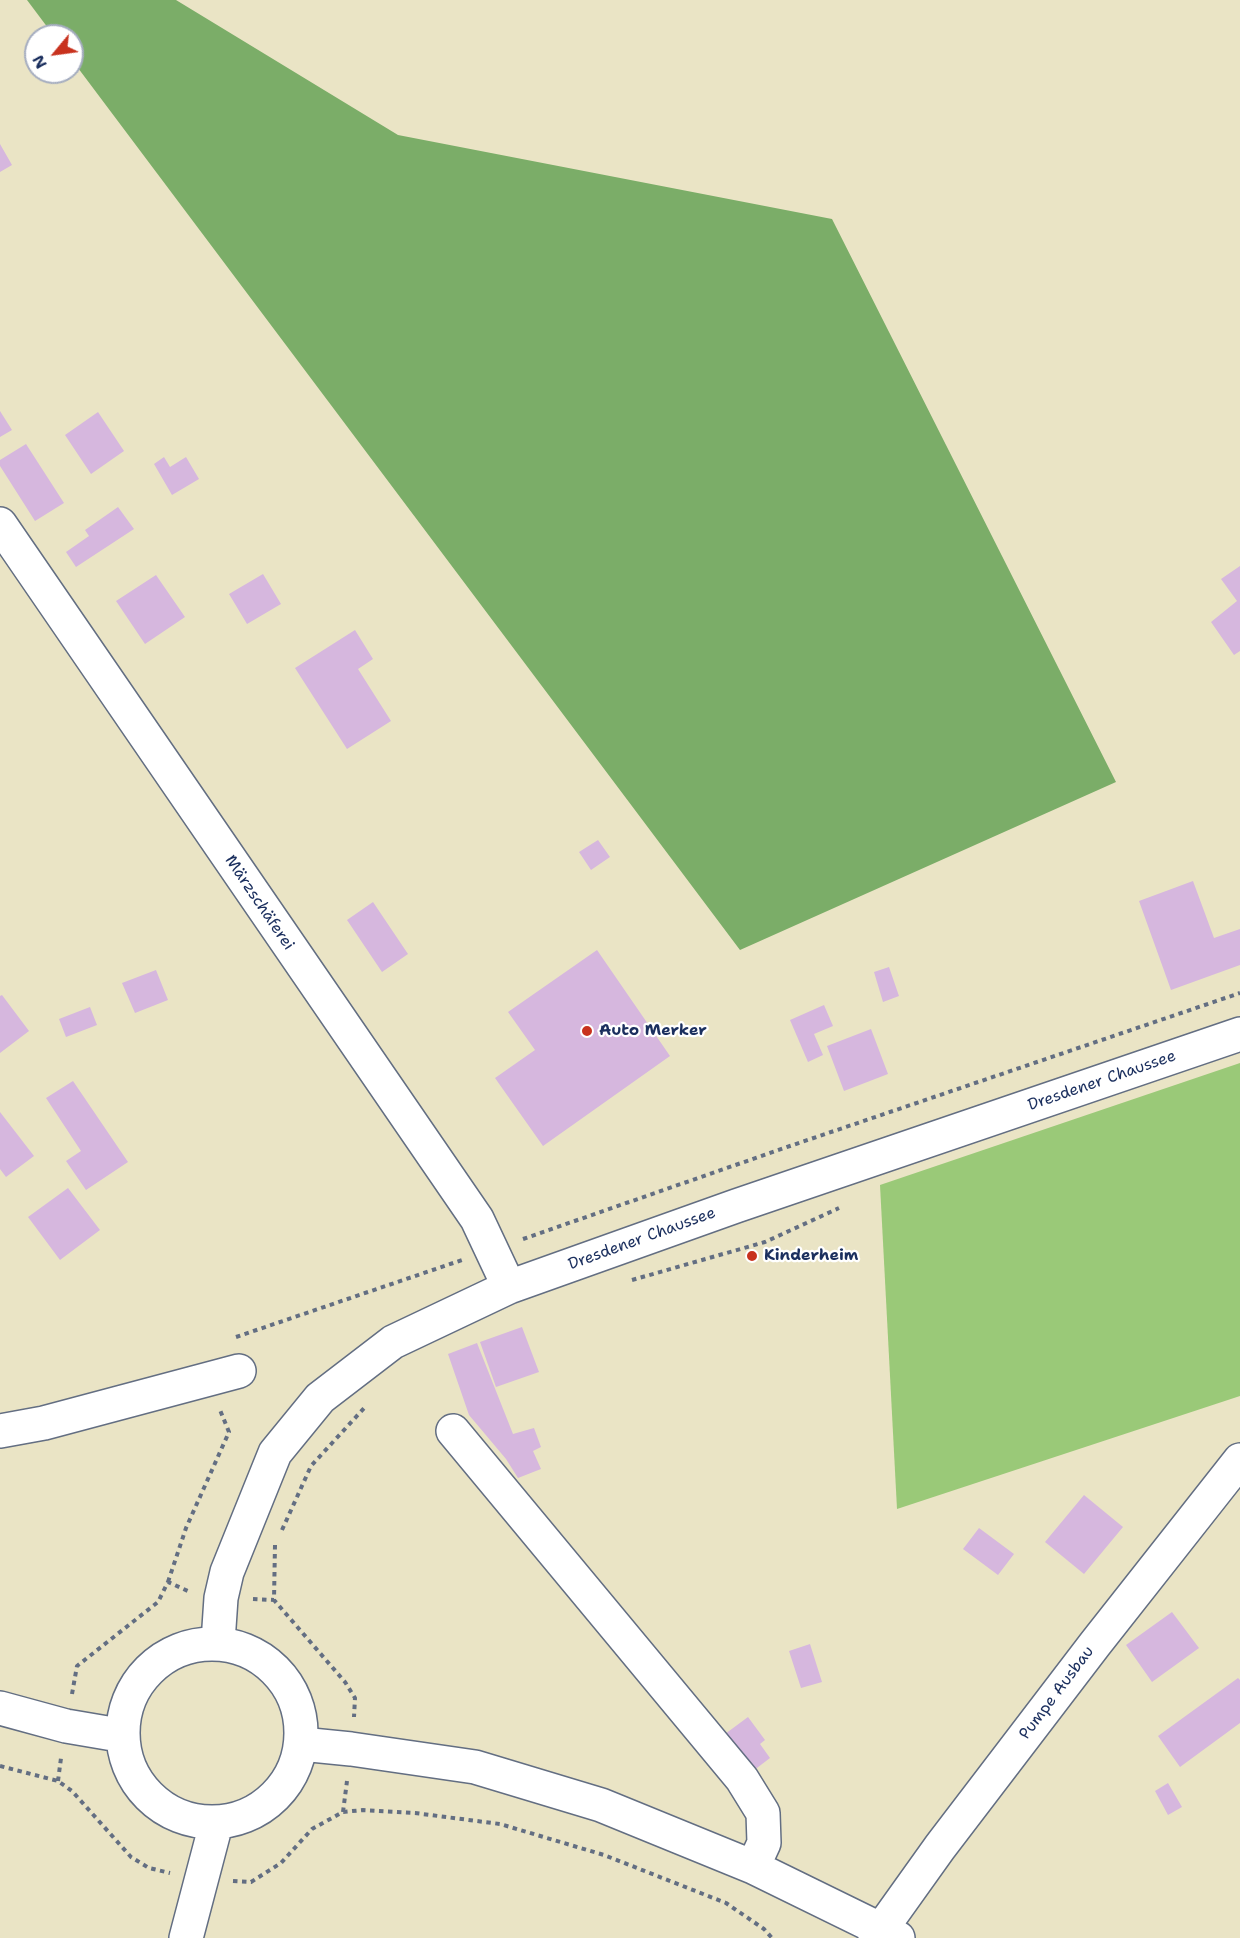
<!DOCTYPE html>
<html>
<head>
<meta charset="utf-8">
<style>
  body { margin:0 }
  #map { position:relative; width:1240px; height:1938px; overflow:hidden; background:#eae4c5; font-family:"Shantell Sans",sans-serif }
  canvas { display:block }
  .north { position:absolute; left:24px; top:24px; width:60px; height:60px; box-sizing:border-box; background:#fff; border:2px solid #a4acbf; border-radius:50%; rotate:241deg; font-size:16px; font-weight:700; line-height:24px; text-align:center; color:#1b2f5e }
  .north::after { content:''; display:block; margin:auto; width:21px; height:27px; background:#c8321e; clip-path:polygon(50% 0,100% 100%,50% 72%,0 100%) }
</style>
</head>
<body>
<div id="map">
<canvas width="1240" height="1938"></canvas>
<div class="north">N</div>
</div>
<script>
const ctx = document.querySelector('canvas').getContext('2d');
ctx.lineJoin = 'round';
function paint(path, color) {
  ctx.fillStyle = color;
  ctx.fill(path, 'evenodd');
}
function shape(rows) {
  const path = new Path2D();
  for (const r of rows) {
    if (r.length === 3) {
      path.moveTo(r[0] + r[2], r[1]);
      path.arc(r[0], r[1], r[2], 0, 2 * Math.PI);
      continue;
    }
    path.moveTo(r[0], r[1]);
    for (let i = 2; i < r.length; i += 2) path.lineTo(r[i], r[i + 1]);
  }
  return path;
}
function stroke(path, color, width, dash) {
  ctx.strokeStyle = color;
  ctx.lineWidth = width;
  ctx.lineCap = dash ? 'butt' : 'round';
  ctx.setLineDash(dash || []);
  ctx.stroke(path);
}
function drawText(font, color, halo, rows, align = 'center') {
  ctx.font = font + ' "Shantell Sans",sans-serif';
  ctx.lineWidth = 4.5;
  ctx.setLineDash([]);
  ctx.textBaseline = 'middle';
  ctx.strokeStyle = halo;
  ctx.fillStyle = color;
  for (const [text, x, y, turn = 0] of rows) {
    ctx.save();
    ctx.translate(x, y);
    ctx.rotate((+turn || 0) * Math.PI / 180);
    ctx.textAlign = isNaN(turn) ? turn : align;
    if (halo) ctx.strokeText(text, 0, 0);
    ctx.fillText(text, 0, 0);
    ctx.restore();
  }
}
paint(shape([
  [1240,1063,1240,1396,897,1509,880,1185]
]), '#9ac978');
paint(shape([
  [27,0,176,0,398,135,832,219,1116,782,740,950,72,60,72,36,54,36]
]), '#7bad68');
paint(shape([
  [0,144,12,165,0,172],
  [0,411,12,430,0,437],
  [98,412,124,451,91,474,65,435],
  [26,444,64,503,35,521,0,466,0,460],
  [164,457,170,467,186,457,199,479,172,495,154,464],
  [118,507,134,529,76,567,66,552,89,536,85,530],
  [1240,566,1240,651,1234,655,1211,622,1237,601,1221,579],
  [263,574,281,604,247,624,229,594],
  [156,575,185,617,145,644,116,601],
  [355,630,373,659,358,669,391,721,347,749,295,668],
  [598,840,610,857,591,870,579,852],
  [1193,881,1214,938,1240,929,1240,965,1171,990,1139,901],
  [373,902,408,954,382,972,347,920],
  [597,950,670,1056,543,1146,495,1078,535,1050,508,1012],
  [889,967,899,996,883,1002,874,972],
  [156,970,168,1000,135,1013,122,983],
  [2,995,29,1031,0,1053,0,996],
  [824,1005,833,1026,814,1034,823,1055,808,1062,790,1020],
  [90,1007,97,1025,66,1037,59,1019],
  [871,1029,888,1074,844,1091,827,1046],
  [73,1081,128,1162,86,1190,66,1161,81,1151,46,1098],
  [0,1112,34,1156,6,1177,0,1169],
  [68,1188,100,1230,60,1260,28,1217],
  [522,1327,539,1372,496,1387,480,1342],
  [477,1343,513,1434,534,1428,541,1447,533,1451,541,1469,518,1478,506,1459,469,1415,448,1354],
  [1084,1495,1123,1527,1084,1574,1045,1542],
  [979,1528,1014,1554,998,1575,963,1549],
  [1172,1612,1199,1648,1152,1682,1126,1645],
  [810,1644,822,1682,801,1688,789,1651],
  [1238,1678,1240,1680,1240,1723,1180,1767,1158,1736],
  [748,1717,765,1740,760,1744,770,1758,753,1771,725,1734],
  [1168,1783,1182,1807,1168,1815,1155,1791]
]), '#d6b7de');
const minor = shape([
  [0,524,477,1219,509,1287],
  [0,1431,44,1423,239,1371],
  [453,1431,742,1779,763,1813,764,1843,753,1867],
  [218,1642,221,1598,227,1572,275,1453,320,1398,393,1342,509,1287,736,1206,1240,1034],
  [301,1744,351,1749,475,1767,601,1805,753,1867,898,1938],
  [875,1938,940,1847,1095,1644,1240,1460]
]);
const major = shape([
  [212,1733,89],
  [0,1708,66,1726,119,1735],
  [186,1938,216,1824]
]);
stroke(minor, '#636e82', 36);
stroke(major, '#636e82', 36);
stroke(shape([
  [523,1239,790,1146,1240,993],
  [632,1280,765,1242,839,1208],
  [236,1337,462,1260],
  [282,1530,311,1466,366,1406],
  [275,1545,274,1600,345,1682,355,1698,354,1717],
  [168,1582,186,1528,229,1432,220,1410],
  [253,1599,274,1600],
  [72,1694,77,1666,158,1602,168,1582,190,1592],
  [0,1766,58,1781,72,1791,131,1857,149,1868,170,1873],
  [58,1781,61,1758],
  [343,1812,347,1781],
  [233,1881,251,1882,281,1863,312,1829,343,1812,363,1810,415,1813,500,1824,604,1855,726,1903,764,1929,772,1938]
]), '#636e82', 4, [4.5, 4.5]);
stroke(minor, '#fff', 33);
stroke(major, '#fff', 33);
for (const [x, y, r, color] of [
  [587,1031,6,"#c8321e"],
  [752,1256,6,"#c8321e"]
]) {
  const dot = new Path2D();
  dot.arc(x, y, r, 0, 2 * Math.PI);
  ctx.fillStyle = color;
  ctx.fill(dot);
  stroke(dot, '#fff', 2);
}
drawText('16px', '#1b2f5e', '#fff', [
  ["Märzschäferei",259,903,56],
  ["Dresdener Chaussee",1102,1081,-19],
  ["Dresdener Chaussee",642,1239,-20],
  ["Pumpe Ausbau",1057,1693,-53]
]);
drawText('bold 16px', '#1b2f5e', '#fff', [
  ["Auto Merker",599,1031],
  ["Kinderheim",764,1256]
], 'left');
</script>
</body>
</html>
